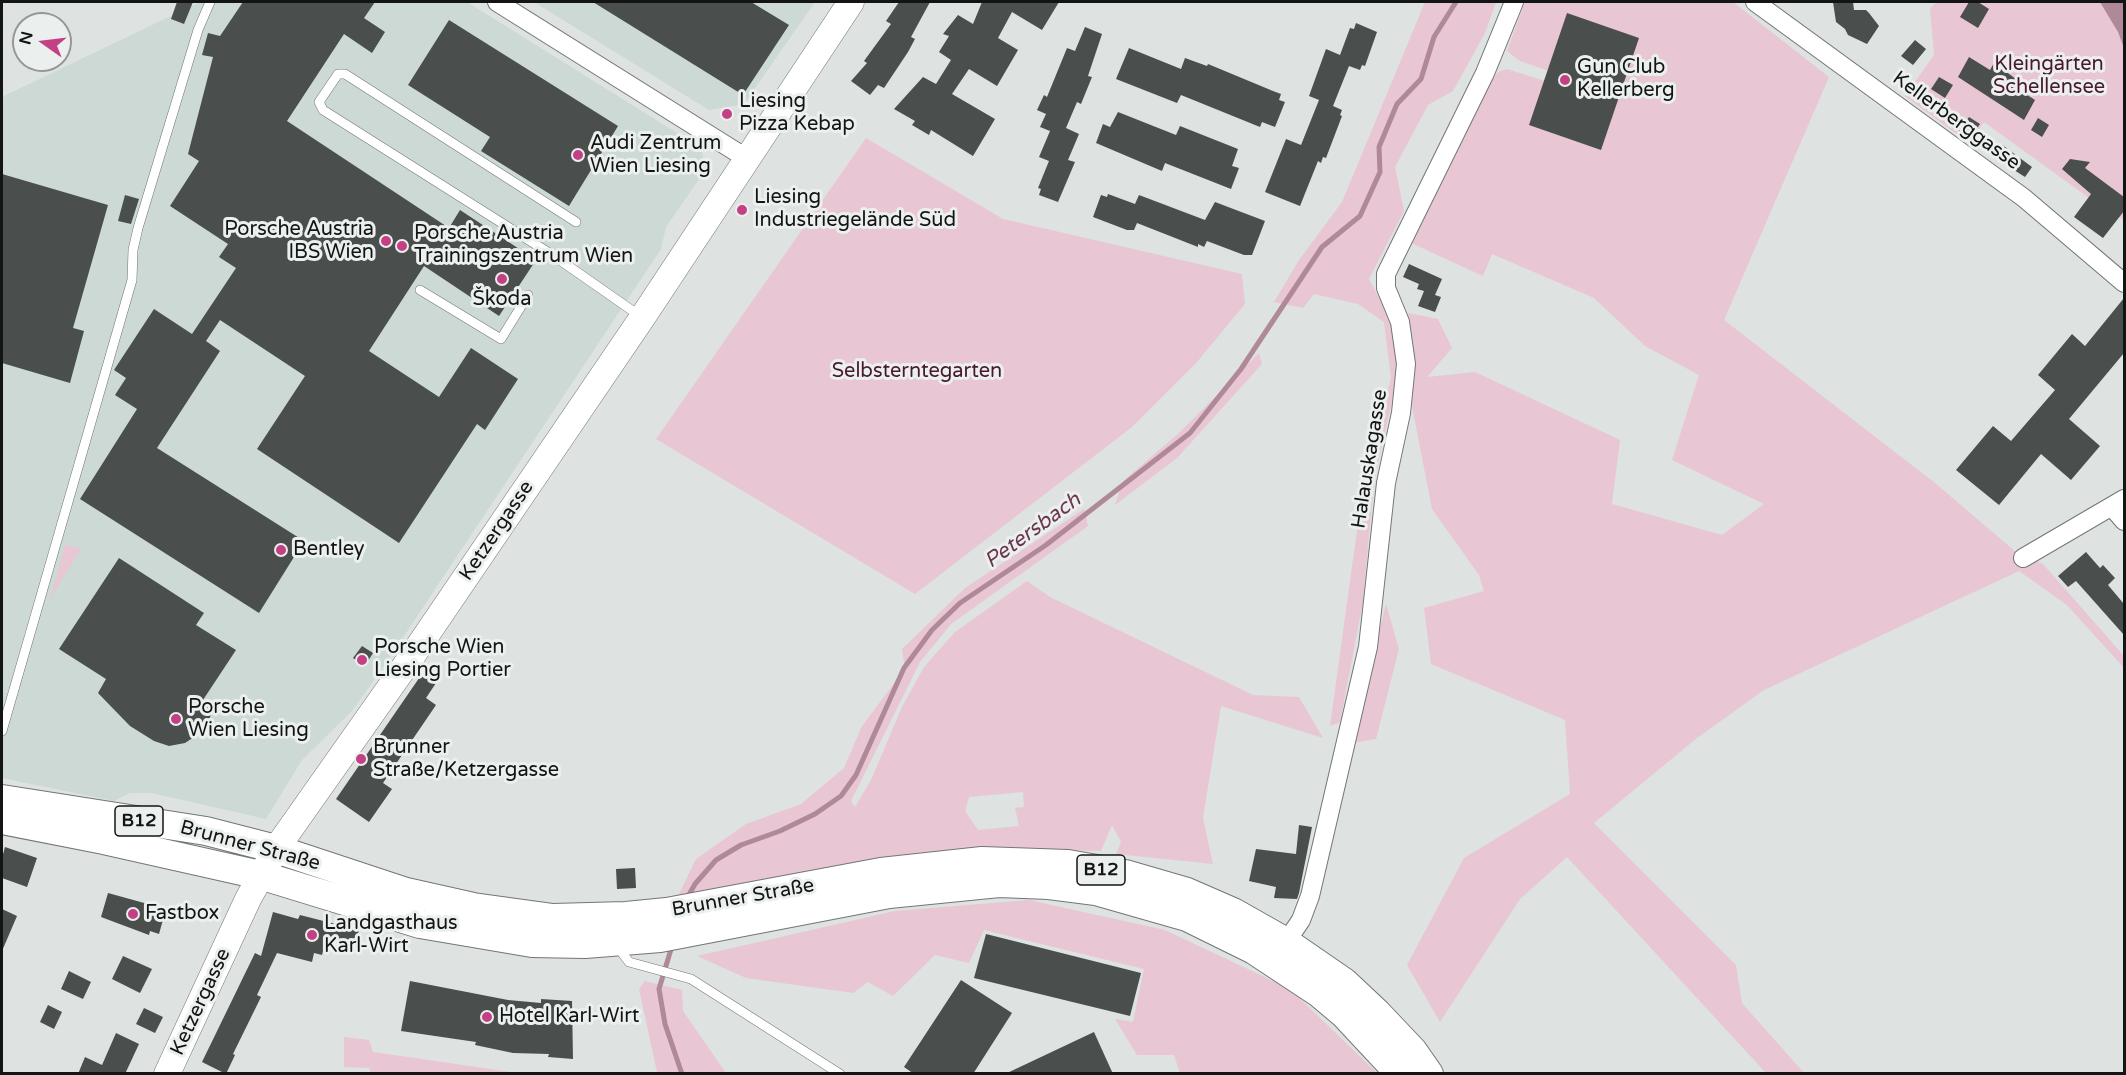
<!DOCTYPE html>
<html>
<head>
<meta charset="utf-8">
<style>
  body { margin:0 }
  #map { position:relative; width:2126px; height:1075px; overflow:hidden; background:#dee2e1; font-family:"Varela Round",sans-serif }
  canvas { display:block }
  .frame { position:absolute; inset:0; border:3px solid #131414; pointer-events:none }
  .north { position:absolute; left:12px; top:12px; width:60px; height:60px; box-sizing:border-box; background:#ebf0ee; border:2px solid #959897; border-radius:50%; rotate:284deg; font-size:16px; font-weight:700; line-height:24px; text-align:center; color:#131414 }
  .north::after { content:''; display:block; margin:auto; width:21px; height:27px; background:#c44085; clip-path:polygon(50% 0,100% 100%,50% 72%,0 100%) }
</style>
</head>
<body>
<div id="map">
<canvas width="2126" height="1075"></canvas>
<div class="frame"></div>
<div class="north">N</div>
</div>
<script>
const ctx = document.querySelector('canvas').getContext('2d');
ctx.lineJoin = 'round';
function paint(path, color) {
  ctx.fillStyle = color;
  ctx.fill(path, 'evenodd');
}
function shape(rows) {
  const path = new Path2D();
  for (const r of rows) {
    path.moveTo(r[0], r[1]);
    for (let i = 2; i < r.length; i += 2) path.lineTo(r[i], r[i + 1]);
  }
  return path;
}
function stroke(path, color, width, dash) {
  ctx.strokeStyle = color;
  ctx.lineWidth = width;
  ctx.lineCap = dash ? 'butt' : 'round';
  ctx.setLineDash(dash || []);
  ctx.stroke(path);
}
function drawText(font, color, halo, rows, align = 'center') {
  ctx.font = font + ' "Varela Round",sans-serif';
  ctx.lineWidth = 6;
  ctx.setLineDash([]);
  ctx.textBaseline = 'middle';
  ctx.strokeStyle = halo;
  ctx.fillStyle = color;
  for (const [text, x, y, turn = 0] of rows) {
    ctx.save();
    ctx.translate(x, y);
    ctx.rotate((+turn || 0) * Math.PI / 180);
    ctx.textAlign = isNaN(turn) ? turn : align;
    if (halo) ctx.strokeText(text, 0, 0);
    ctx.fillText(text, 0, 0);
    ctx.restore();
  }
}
paint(shape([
  [200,2,467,2,701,148,706,169,666,227,661,249,386,663,352,711,302,760,266,819,152,793,130,793,114,801,2,778,2,97],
  [534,2,815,2,744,104,709,110]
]), '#ccd9d5');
paint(shape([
  [1425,2,1496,2,1485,33,1453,91,1428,105,1395,167,1404,211,1369,279,1392,322,1401,361,1374,481,1363,602,1340,722,1330,726,1363,487,1391,378,1384,322,1358,304,1314,294,1303,308,1274,302,1299,260,1342,202],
  [1525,2,1733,2,1829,77,1724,320,1935,483,2016,552,2043,564,2124,656,2124,668,2067,605,2019,571,1764,690,1697,738,1594,823,1736,965,1742,1003,1804,1073,1766,1073,1567,857,1520,899,1440,1022,1407,965,1464,858,1570,794,1565,720,1431,664,1424,608,1484,591,1479,575,1432,509,1411,401,1413,359,1408,313,1438,319,1452,348,1427,377,1475,372,1620,440,1612,504,1722,535,1764,504,1672,460,1699,375,1645,346,1594,298,1492,254,1483,276,1411,243,1490,81,1498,72,1507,69,1545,81,1549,71,1520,61,1507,51],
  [1937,2,2124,2,2124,220,2110,213,1984,122,1969,143,1905,96,1934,55,1930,8],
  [866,138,1003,219,1242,274,1245,304,1197,362,1132,427,915,594,656,439],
  [1259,353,1262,364,1177,458,1115,505,1123,481,1178,434],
  [1084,509,1088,526,951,624,920,662,851,801,855,807,871,780,902,707,924,667,955,632,1027,581,1050,597,1253,695,1299,697,1323,738,1221,706,1203,818,1213,864,1116,854,1121,842,1112,825,1101,851,1018,849,677,898,696,859,746,824,801,804,844,768,862,726,905,669,902,649,965,588],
  [1023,792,1024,807,1015,808,1019,826,978,830,965,811,969,797],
  [65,545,81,549,50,599],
  [1386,604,1399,649,1376,739,1352,743],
  [1029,900,1165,930,1290,989,1377,1073,1180,1073,1174,1055,1137,1055,1115,1019,1133,1022,1144,969,984,930,969,963,935,955,893,996,868,982,853,993,746,978,697,956,895,911],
  [645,981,682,990,683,1011,726,1073,648,1073,657,1072,639,989],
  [344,1037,369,1040,373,1052,518,1073,371,1073,369,1068,344,1067]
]), '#e9c6d4');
paint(shape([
  [2100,2,2124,2,2124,48,2118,32]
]), '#b08999');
stroke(shape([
  [686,900,695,884,716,860,741,845,780,831,815,814,841,796,856,775,904,668,932,630,960,603,1046,545,1190,433,1241,369,1322,247,1360,216,1380,172,1379,147,1397,104,1421,79,1434,37,1456,2],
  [672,946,659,989,665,1024,682,1074]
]), '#b08999', 5);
paint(shape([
  [177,2,193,2,184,24,171,19],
  [243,2,375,2,364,18,385,32,372,53,344,34,287,121,449,228,460,210,536,260,499,316,424,266,369,351,439,397,471,348,518,379,485,430,477,424,399,543,257,449,305,376,220,320,206,341,220,351,157,448,304,541,259,613,80,499,137,409,115,395,126,378,114,370,154,309,192,334,236,268,219,257,228,244,170,206,199,161,188,154,213,57,202,55,208,33,220,36],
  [593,2,751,2,789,25,743,95],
  [899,2,930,2,911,37,915,39,908,52,884,88,878,85,870,95,851,81,867,63,864,61,891,24,886,21],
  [982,2,1059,2,1042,30,1012,12,998,38,1018,50,997,86,969,69,952,94,995,119,973,156,931,130,929,135,912,125,915,121,894,109,923,77,936,84,951,60,939,52,949,36,943,34,958,15,973,24],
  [1833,2,1853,2,1854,10,1866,10,1869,13,1879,26,1867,44,1848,35,1845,29,1836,22],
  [1969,2,1978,2,1989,9,1978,28,1960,17],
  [1567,13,1639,38,1601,150,1529,125],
  [449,20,618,126,569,206,481,151,490,137,408,85],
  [1356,23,1377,32,1365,66,1362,65,1360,70,1349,66,1333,106,1342,110,1340,115,1342,116,1326,158,1323,157,1321,163,1318,161,1300,206,1265,192,1286,139,1301,145,1319,100,1309,96,1326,49,1340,55,1350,28,1354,29],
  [1085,27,1102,34,1088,76,1092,77,1081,104,1077,102,1066,128,1079,134,1068,160,1075,162,1058,202,1039,195,1041,189,1038,188,1049,161,1039,157,1050,131,1040,127,1046,114,1037,110,1044,95,1047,97,1067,48,1075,51],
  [1915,40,1926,49,1913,65,1901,56],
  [1129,48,1181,69,1185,58,1207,66,1208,64,1273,91,1281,94,1279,100,1285,102,1275,127,1262,122,1260,127,1181,95,1177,103,1116,79],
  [1969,57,1990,70,1994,63,2016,79,2012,85,2035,100,2024,120,1958,77],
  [1939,77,1953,85,1945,98,1931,89],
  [1118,112,1176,135,1180,126,1238,149,1232,166,1239,168,1231,189,1165,163,1162,171,1096,143,1103,124,1110,127],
  [1969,117,1980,124,1968,141,1957,134],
  [2038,118,2049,125,2042,137,2031,130],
  [2001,144,2032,167,2025,177,1992,156],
  [2070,159,2090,162,2085,168,2124,197,2124,211,2103,238,2074,217,2091,194,2062,169],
  [2,174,108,205,73,328,84,331,70,383,2,363],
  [1108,194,1135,204,1139,195,1205,220,1215,202,1265,221,1252,255,1244,255,1207,241,1204,247,1198,244,1198,247,1137,223,1134,230,1127,230,1093,217,1101,195,1107,197],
  [125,195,139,199,131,224,118,221],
  [1409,264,1442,279,1435,295,1441,297,1435,312,1418,306,1424,291,1417,289,1419,284,1403,277],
  [2124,298,2124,353,2069,419,2100,446,2071,480,2041,454,1999,505,1956,470,1993,426,2011,441,2055,390,2038,375,2072,334,2085,346],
  [2086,552,2100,568,2103,565,2115,578,2108,585,2124,604,2124,635,2076,581,2068,587,2058,576],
  [119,558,204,613,196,625,236,650,201,703,213,710,208,722,200,733,185,743,169,746,154,741,130,726,98,693,106,679,59,649],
  [362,646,373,653,365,666,353,658],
  [426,668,440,677,426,698,436,705,383,783,392,789,369,822,336,799],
  [1299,825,1312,827,1299,893,1297,899,1274,898,1276,887,1249,881,1256,849,1296,854],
  [5,847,37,858,27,887,2,878,2,858],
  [635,868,636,888,617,889,616,869],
  [108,893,166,909,159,934,150,931,149,935,101,917],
  [2,909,17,916,2,951],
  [273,912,298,919,300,915,359,930,354,948,326,940,322,955,314,953,312,962,277,953,257,995,261,997,233,1054,235,1055,226,1074,202,1062,255,953,261,956],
  [986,934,1141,973,1130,1016,974,978],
  [123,956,152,969,140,993,112,979],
  [69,971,91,982,83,999,61,989],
  [961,980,1012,1013,973,1074,914,1074,904,1067],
  [410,981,508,1000,541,1003,541,999,572,1001,573,1059,548,1057,549,1054,513,1053,475,1045,476,1042,401,1031],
  [48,1005,62,1012,54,1029,40,1022],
  [144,1008,163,1017,155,1033,136,1024],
  [1094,1032,1113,1074,1005,1074],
  [116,1033,139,1044,125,1074,78,1074,85,1057,102,1065]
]), '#4a4e4d');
const lane = shape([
  [576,222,345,74,338,74,319,102,323,110,554,256,640,316],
  [420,290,501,339,528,295],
  [2,731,132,280,133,250,138,228,198,30,210,2],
  [617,946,629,962,691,979,840,1074]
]);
const street = shape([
  [497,2,746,158],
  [1755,2,2024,198,2124,283],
  [2112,507,2124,521],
  [2023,558,2124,499],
  [1286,942,1301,920,1310,896,1368,647,1386,483,1401,413,1406,364,1400,322,1386,288,1386,274,1485,73,1514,2]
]);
const secondary = shape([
  [167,1074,248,899,276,849,410,659,642,318,851,2]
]);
const primary = shape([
  [2,799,206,831,276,849,406,892,473,907,553,918,626,916,667,912,881,872,982,861,1068,864,1125,874,1187,892,1233,912,1286,942,1344,982,1377,1013,1413,1051,1429,1074],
  [2,820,104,840,260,875,420,924,532,943,585,944,660,938,889,894,999,883,1049,885,1096,891,1187,917,1254,950,1319,993,1344,1014,1400,1074]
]);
stroke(lane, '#727675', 10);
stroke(street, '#727675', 20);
stroke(secondary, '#727675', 27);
stroke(primary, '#727675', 30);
stroke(lane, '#fff', 9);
stroke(street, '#fff', 18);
stroke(secondary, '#fff', 26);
stroke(primary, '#fff', 28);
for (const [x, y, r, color] of [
  [1565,80,6,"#c44085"],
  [727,114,6,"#c44085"],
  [578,155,6,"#c44085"],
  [742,210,6,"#c44085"],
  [386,241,6,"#c44085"],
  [402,246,6,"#c44085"],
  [502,279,6,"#c44085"],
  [281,550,6,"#c44085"],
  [362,660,6,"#c44085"],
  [176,719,6,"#c44085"],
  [361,759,6,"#c44085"],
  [133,914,6,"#c44085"],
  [312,935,6,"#c44085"],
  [487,1017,6,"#c44085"]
]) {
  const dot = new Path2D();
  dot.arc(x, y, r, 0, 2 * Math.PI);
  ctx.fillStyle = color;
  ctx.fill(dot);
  stroke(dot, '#ebf0ee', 2);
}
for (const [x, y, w] of [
  [139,821,48],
  [1101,870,48]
]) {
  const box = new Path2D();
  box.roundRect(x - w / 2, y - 15, w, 30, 4.5);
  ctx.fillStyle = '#ebf0ee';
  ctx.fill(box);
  stroke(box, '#131414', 1.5);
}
drawText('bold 18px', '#131414', null, [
  ["B12",139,821],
  ["B12",1101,870]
]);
drawText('20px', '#4a1731', '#ebf0ee', [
  ["Kleingärten",2049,65],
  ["Schellensee",2049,88],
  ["Selbsterntegarten",917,372]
]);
drawText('20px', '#131414', '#ebf0ee', [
  ["Gun Club",1577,68],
  ["Kellerberg",1577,91],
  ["Liesing",739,102],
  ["Pizza Kebap",739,125],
  ["Audi Zentrum",590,144],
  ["Wien Liesing",590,167],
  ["Liesing",754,198],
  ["Industriegelände Süd",754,221],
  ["Porsche Austria",374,230,"right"],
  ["IBS Wien",374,253,"right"],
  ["Porsche Austria",414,234],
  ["Trainingszentrum Wien",414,257],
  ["Škoda",502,300,"center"],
  ["Bentley",293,550],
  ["Porsche Wien",374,648],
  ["Liesing Portier",374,671],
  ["Porsche",188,708],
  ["Wien Liesing",188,731],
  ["Brunner",373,748],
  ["Straße/Ketzergasse",373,771],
  ["Fastbox",145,914],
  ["Landgasthaus",324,924],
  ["Karl-Wirt",324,947],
  ["Hotel Karl-Wirt",499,1017]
], 'left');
drawText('20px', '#131414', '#ebf0ee', [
  ["Kellerberggasse",1956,121,36],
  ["Halauskagasse",1370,459,-81],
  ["Ketzergasse",497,531,-56],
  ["Brunner Straße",250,846,15],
  ["Brunner Straße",743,898,-10],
  ["Ketzergasse",201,1002,-65]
]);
drawText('italic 21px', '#6c364f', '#ebf0ee', [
  ["Petersbach",1033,531,-36]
]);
</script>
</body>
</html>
